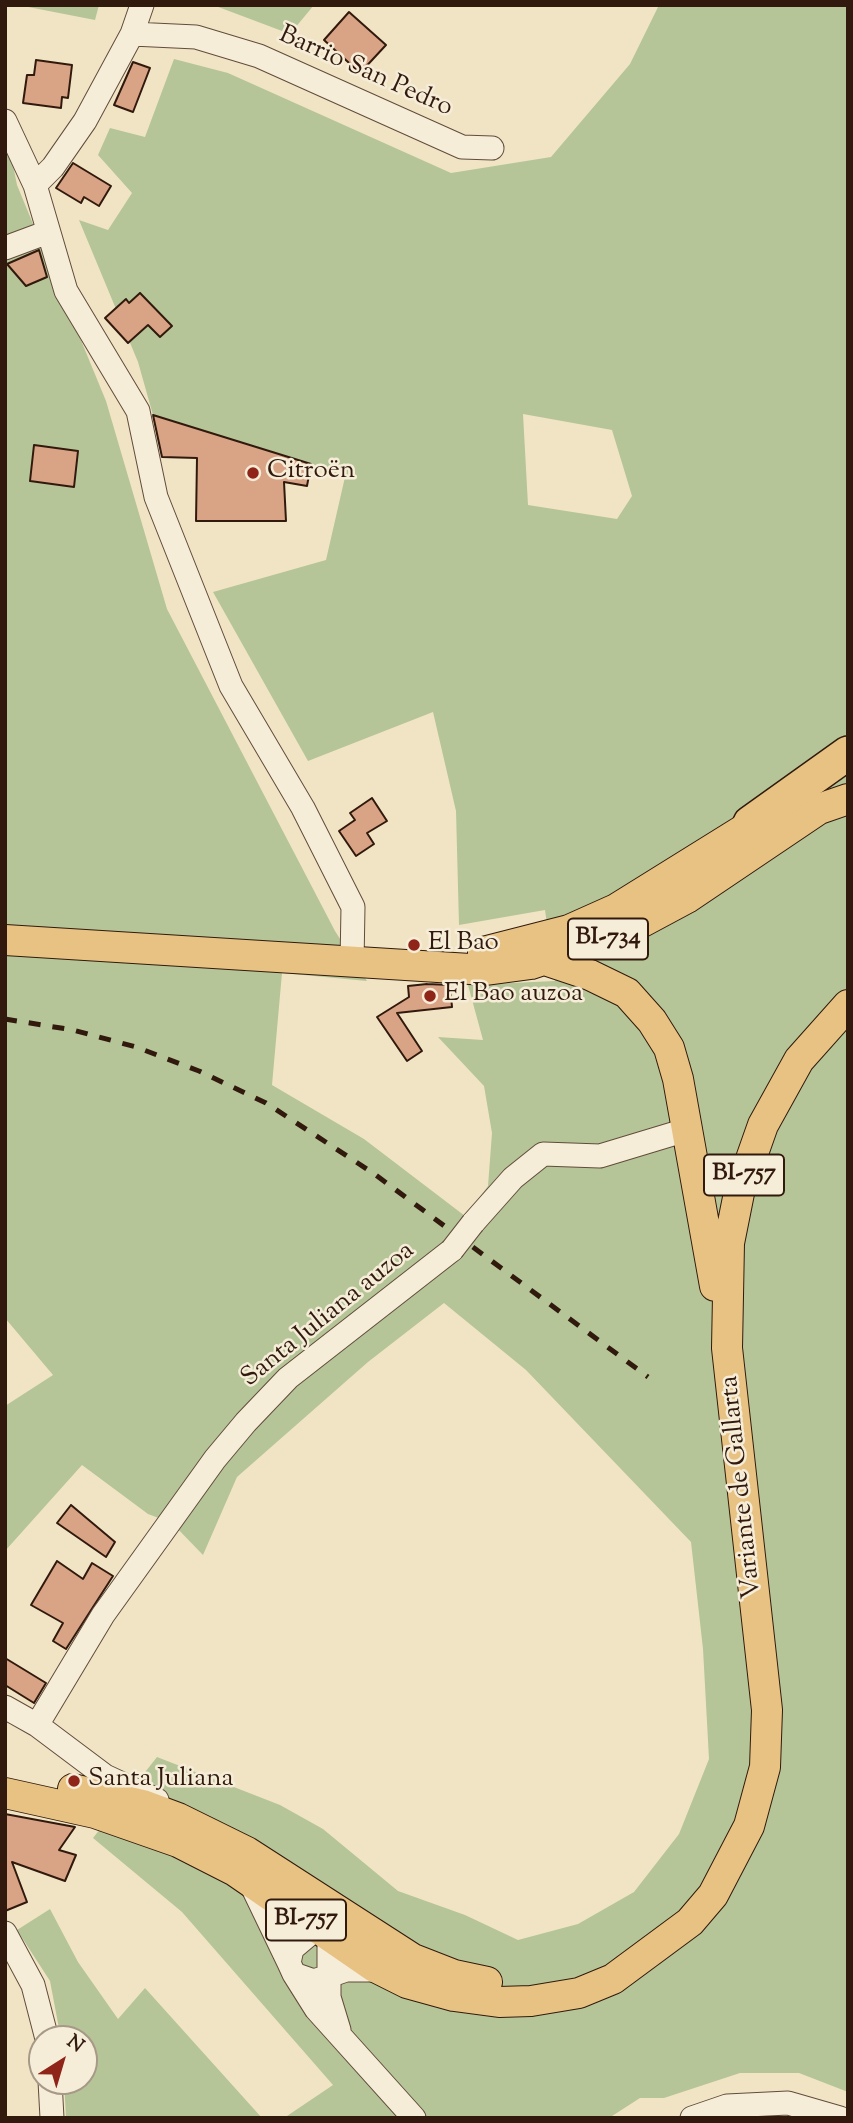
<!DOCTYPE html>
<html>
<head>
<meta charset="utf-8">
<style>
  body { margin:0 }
  #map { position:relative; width:853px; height:2123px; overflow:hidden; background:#f1e4c5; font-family:"Sorts Mill Goudy",serif }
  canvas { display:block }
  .frame { position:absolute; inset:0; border:7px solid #311a0d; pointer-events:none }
  .north { position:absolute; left:28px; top:2025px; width:70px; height:70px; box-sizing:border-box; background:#f6edd9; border:2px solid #a79987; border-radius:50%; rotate:37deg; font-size:19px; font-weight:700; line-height:28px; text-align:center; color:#311a0d }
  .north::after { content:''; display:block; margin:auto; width:24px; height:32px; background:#8f2418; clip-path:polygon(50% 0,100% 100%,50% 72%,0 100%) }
</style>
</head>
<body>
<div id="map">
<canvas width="853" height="2123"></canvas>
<div class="frame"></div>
<div class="north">N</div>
</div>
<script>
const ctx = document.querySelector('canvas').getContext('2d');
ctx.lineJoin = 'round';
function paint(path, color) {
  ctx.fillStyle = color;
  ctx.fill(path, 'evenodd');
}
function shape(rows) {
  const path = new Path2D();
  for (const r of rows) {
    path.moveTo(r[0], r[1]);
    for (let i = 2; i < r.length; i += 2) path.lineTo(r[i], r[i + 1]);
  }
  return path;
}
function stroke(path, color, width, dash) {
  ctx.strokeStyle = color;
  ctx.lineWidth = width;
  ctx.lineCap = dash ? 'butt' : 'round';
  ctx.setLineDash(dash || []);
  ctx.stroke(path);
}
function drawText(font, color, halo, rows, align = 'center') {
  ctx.font = font + ' "Sorts Mill Goudy",serif';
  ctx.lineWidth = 5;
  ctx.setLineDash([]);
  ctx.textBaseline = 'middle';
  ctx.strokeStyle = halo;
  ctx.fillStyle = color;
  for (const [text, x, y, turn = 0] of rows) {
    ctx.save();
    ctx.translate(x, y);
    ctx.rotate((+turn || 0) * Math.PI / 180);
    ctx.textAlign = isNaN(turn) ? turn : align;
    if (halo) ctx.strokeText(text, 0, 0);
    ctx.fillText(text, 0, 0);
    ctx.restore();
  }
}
paint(shape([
  [18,5,99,5,95,20],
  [213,5,314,5,290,34],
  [659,5,848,5,848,2092,799,2073,740,2073,664,2098,640,2098,609,2118,284,2118,333,2085,182,1912,93,1838,157,1757,280,1805,323,1829,398,1891,465,1915,518,1940,578,1924,634,1892,679,1834,709,1759,703,1649,691,1542,526,1370,444,1303,368,1362,237,1477,203,1555,172,1523,148,1514,82,1465,5,1551,5,1406,53,1375,5,1318,5,126,17,185,106,401,167,609,335,931,367,981,282,973,272,1085,364,1139,465,1216,488,1186,492,1133,484,1086,438,1037,483,1040,468,985,555,981,545,910,459,925,456,811,433,712,308,761,213,592,326,560,345,477,153,415,138,362,79,220,108,230,132,193,98,155,110,128,145,137,174,59,228,73,451,173,551,157,630,64],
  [523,414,612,430,632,496,617,519,528,505],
  [50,1909,78,1962,118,2019,145,1988,262,2118,66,2118,64,2081,84,2081,84,2039,61,2039,50,1981,17,1930]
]), '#b5c598');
const building = shape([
  [349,12,386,45,360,73,324,40,349,12],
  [36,60,72,65,68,98,62,97,61,108,23,103,27,75,34,75,36,60],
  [133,62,150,68,133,112,114,105,133,62],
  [73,163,111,186,99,206,84,197,81,203,56,188,73,163],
  [39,250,47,277,26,286,7,264,39,250],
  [140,293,172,326,160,337,148,325,128,343,105,318,126,299,129,303,140,293],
  [153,415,311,464,307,486,284,482,286,521,196,521,197,458,162,457,153,415],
  [34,445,78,451,74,487,30,481,34,445],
  [372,798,387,821,367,833,374,844,356,856,339,831,355,820,350,813,372,798],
  [427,984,450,985,452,1007,397,1013,422,1051,407,1061,377,1017,409,997,408,986,427,984],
  [71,1505,115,1542,106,1557,57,1523,71,1505],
  [57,1561,83,1579,92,1563,113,1576,66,1649,53,1641,63,1623,31,1605,57,1561],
  [5,1658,46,1683,34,1703,5,1685,5,1658],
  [5,1814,75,1827,59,1850,76,1855,65,1881,12,1862,27,1902,5,1911,5,1814]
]);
paint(building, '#d9a386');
stroke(building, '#311a0d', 2);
const minor = shape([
  [142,5,132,34,85,121,53,167,35,185,66,291,138,411,156,497,231,686,303,808,353,907,352,963],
  [132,34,196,37,259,56,462,147,492,148],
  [5,121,35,185],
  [5,248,48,232],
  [473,1223,513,1178,543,1154,600,1156,686,1130],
  [5,1707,37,1725,105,1776,157,1800],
  [37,1725,103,1615,215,1459,246,1422,288,1378,452,1250],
  [251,1884,289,1963],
  [326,1926,329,1942,329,1997,339,2030],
  [332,1930,311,1933,292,1949,289,1963,294,1974,314,1981,346,1970,381,1970],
  [5,1933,33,1985,47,2039],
  [294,1974,316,2009,414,2118],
  [50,2081,52,2118],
  [692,2118,727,2106,788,2103,840,2118]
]);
const major = shape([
  [5,940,486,970,531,964,618,935,687,898,819,809,848,799],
  [483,952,569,930,616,909,772,812],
  [548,961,590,975,627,993,652,1021,669,1048,678,1079,715,1286],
  [73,1789,143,1805,178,1818,247,1852,413,1959,454,1975,487,1982],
  [5,1793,95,1813,178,1842,235,1871,373,1966,407,1983,454,1996,499,2002,531,2001,579,1993,613,1979,690,1922,713,1895,749,1826,765,1767,767,1710,727,1348,729,1243,739,1193,763,1125,799,1060,848,1005]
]);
const highway = shape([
  [750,823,848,753]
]);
stroke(minor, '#614c3b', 25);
stroke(major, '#311a0d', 32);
stroke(highway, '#311a0d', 36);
stroke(minor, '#f6edd9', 23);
stroke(major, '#e8c282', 30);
stroke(highway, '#e8c282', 33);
stroke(shape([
  [5,1019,73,1030,136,1047,199,1071,266,1103,373,1173,648,1377]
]), '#311a0d', 5, [12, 12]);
const minorBridge = shape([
  [452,1250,473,1223]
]);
stroke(minorBridge, '#614c3b', 25, []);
stroke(minorBridge, '#f6edd9', 23);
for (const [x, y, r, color] of [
  [253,473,7,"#8f2418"],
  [414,945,7,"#8f2418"],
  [430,996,7,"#8f2418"],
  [74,1781,7,"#8f2418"]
]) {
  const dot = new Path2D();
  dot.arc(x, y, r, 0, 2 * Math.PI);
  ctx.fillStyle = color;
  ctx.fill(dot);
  stroke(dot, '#f6edd9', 2.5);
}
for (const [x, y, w] of [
  [608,939,80],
  [744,1175,80],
  [306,1920,80]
]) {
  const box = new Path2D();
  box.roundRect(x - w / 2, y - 20.5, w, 41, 5);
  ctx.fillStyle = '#f6edd9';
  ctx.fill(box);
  stroke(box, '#311a0d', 2);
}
drawText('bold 24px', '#311a0d', null, [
  ["BI-734",608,939],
  ["BI-757",744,1175],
  ["BI-757",306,1920]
]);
drawText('26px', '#311a0d', '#f6edd9', [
  ["Barrio San Pedro",365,73,24],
  ["Santa Juliana auzoa",329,1316,-39],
  ["Variante de Gallarta",743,1487,-96]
]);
drawText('26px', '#311a0d', '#f6edd9', [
  ["Citroën",267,473],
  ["El Bao",428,945],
  ["El Bao auzoa",444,996],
  ["Santa Juliana",88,1781]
], 'left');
</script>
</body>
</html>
